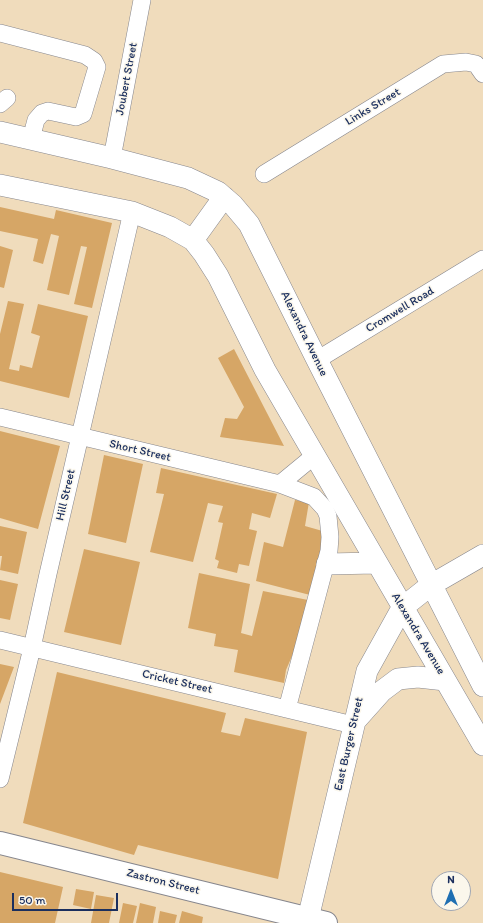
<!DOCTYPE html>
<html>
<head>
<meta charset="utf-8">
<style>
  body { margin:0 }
  #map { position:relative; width:483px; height:923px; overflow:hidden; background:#f0dcbc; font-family:Itim,sans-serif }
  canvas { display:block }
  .north { position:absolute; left:431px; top:871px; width:40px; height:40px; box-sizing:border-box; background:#fbf7ec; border:1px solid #a1a7b3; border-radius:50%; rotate:0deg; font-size:11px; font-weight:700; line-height:16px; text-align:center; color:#1b2f5e }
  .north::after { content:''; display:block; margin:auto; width:14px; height:18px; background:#1f6fb2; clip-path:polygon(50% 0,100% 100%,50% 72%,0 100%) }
  .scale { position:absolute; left:12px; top:893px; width:106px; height:18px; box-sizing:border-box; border:2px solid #1b2f5e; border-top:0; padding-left:5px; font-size:12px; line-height:14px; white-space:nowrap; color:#1b2f5e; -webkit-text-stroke:3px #fbf7ec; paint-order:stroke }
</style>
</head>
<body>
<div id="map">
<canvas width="483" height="923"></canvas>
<div class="north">N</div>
<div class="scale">50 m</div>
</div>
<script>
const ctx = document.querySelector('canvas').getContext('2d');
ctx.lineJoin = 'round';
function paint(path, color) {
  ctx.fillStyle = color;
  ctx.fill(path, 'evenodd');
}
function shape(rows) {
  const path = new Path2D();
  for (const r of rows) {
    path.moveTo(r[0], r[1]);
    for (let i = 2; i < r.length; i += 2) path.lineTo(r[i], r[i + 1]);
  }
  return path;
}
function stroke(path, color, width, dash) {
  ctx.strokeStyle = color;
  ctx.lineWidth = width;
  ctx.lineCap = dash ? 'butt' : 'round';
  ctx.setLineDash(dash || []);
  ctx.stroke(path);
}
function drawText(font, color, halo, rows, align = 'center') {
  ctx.font = font + ' Itim,sans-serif';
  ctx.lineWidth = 3;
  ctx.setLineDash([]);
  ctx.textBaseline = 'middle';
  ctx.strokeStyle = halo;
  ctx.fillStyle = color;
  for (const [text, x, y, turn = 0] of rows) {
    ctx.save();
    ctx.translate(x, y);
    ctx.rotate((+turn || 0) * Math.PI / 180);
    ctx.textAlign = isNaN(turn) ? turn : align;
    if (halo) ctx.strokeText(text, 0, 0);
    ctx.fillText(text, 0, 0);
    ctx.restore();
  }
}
paint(shape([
  [0,207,54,219,56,210,112,223,92,308,74,304,87,247,81,246,69,295,47,290,59,236,51,234,43,264,33,261,38,239,0,231],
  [0,246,13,250,4,288,0,287],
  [8,301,24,304,9,369,19,371,20,365,32,368,40,336,31,333,38,304,88,316,69,398,0,381,0,334],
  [234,349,284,446,220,437,225,418,237,419,244,407,218,358],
  [0,431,60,446,38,529,0,518],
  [104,455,143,464,126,543,88,534],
  [161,468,277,494,270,518,252,513,249,529,257,531,249,566,239,564,237,573,217,568,219,561,215,559,223,523,218,522,223,506,208,503,193,562,150,552,164,494,156,493],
  [295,500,309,502,305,526,326,532,310,595,256,581,264,542,283,547],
  [0,526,27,532,18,574,0,570,2,556,0,556],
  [84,549,140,562,121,645,64,632],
  [199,573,250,584,241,633,252,636,263,591,308,600,299,648,292,656,286,670,284,683,234,672,238,650,214,646,216,634,188,628],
  [0,580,18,584,10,620,0,618],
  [0,664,14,667,0,704],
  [57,672,226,713,221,732,240,736,245,718,307,732,278,879,138,845,134,855,23,823],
  [0,872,63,887,55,923,0,923],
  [76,889,94,892,91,909,73,905],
  [96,895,114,898,109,923,91,923],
  [123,903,137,906,133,923,119,923],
  [140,903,156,907,153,923,136,923],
  [160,911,177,915,175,923,158,923],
  [182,911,203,917,202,923,179,923]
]), '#d6a666');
const minor = shape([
  [0,33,85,55,94,61,97,67,83,114,76,117,48,111,42,113,36,120,31,139],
  [0,104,7,98],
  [112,158,142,0],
  [264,174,443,64,466,62,476,64,483,74],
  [317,360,483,259],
  [0,417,280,484,314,497,325,509,328,516,330,537,329,551,287,709],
  [280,484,314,456],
  [0,640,353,725],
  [0,779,32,648,48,574,132,212]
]);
const major = shape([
  [0,132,112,158,188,178,218,192,233,205,249,224,317,360,483,686],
  [0,185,132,212,170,227,193,240,204,254,218,276,265,370,483,745],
  [193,240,224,197],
  [327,564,376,563],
  [357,719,382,691,398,679,418,677,445,680],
  [307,923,367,671,402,608,431,585,483,555]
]);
const highway = shape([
  [0,843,326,923]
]);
stroke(minor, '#86868d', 18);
stroke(major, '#86868d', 22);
stroke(highway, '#86868d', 24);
stroke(minor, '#fff', 17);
stroke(major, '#fff', 21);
stroke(highway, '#fff', 22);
drawText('12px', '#1b2f5e', '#fbf7ec', [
  ["Joubert Street",127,79,-79],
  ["Links Street",373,107,-31],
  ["Cromwell Road",400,310,-31],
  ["Alexandra Avenue",304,334,64],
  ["Short Street",140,451,13],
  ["Hill Street",66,495,-77],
  ["Alexandra Avenue",418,634,59],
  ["Cricket Street",177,682,13],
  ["East Burger Street",349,744,-77],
  ["Zastron Street",163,882,14]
]);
</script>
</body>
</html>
